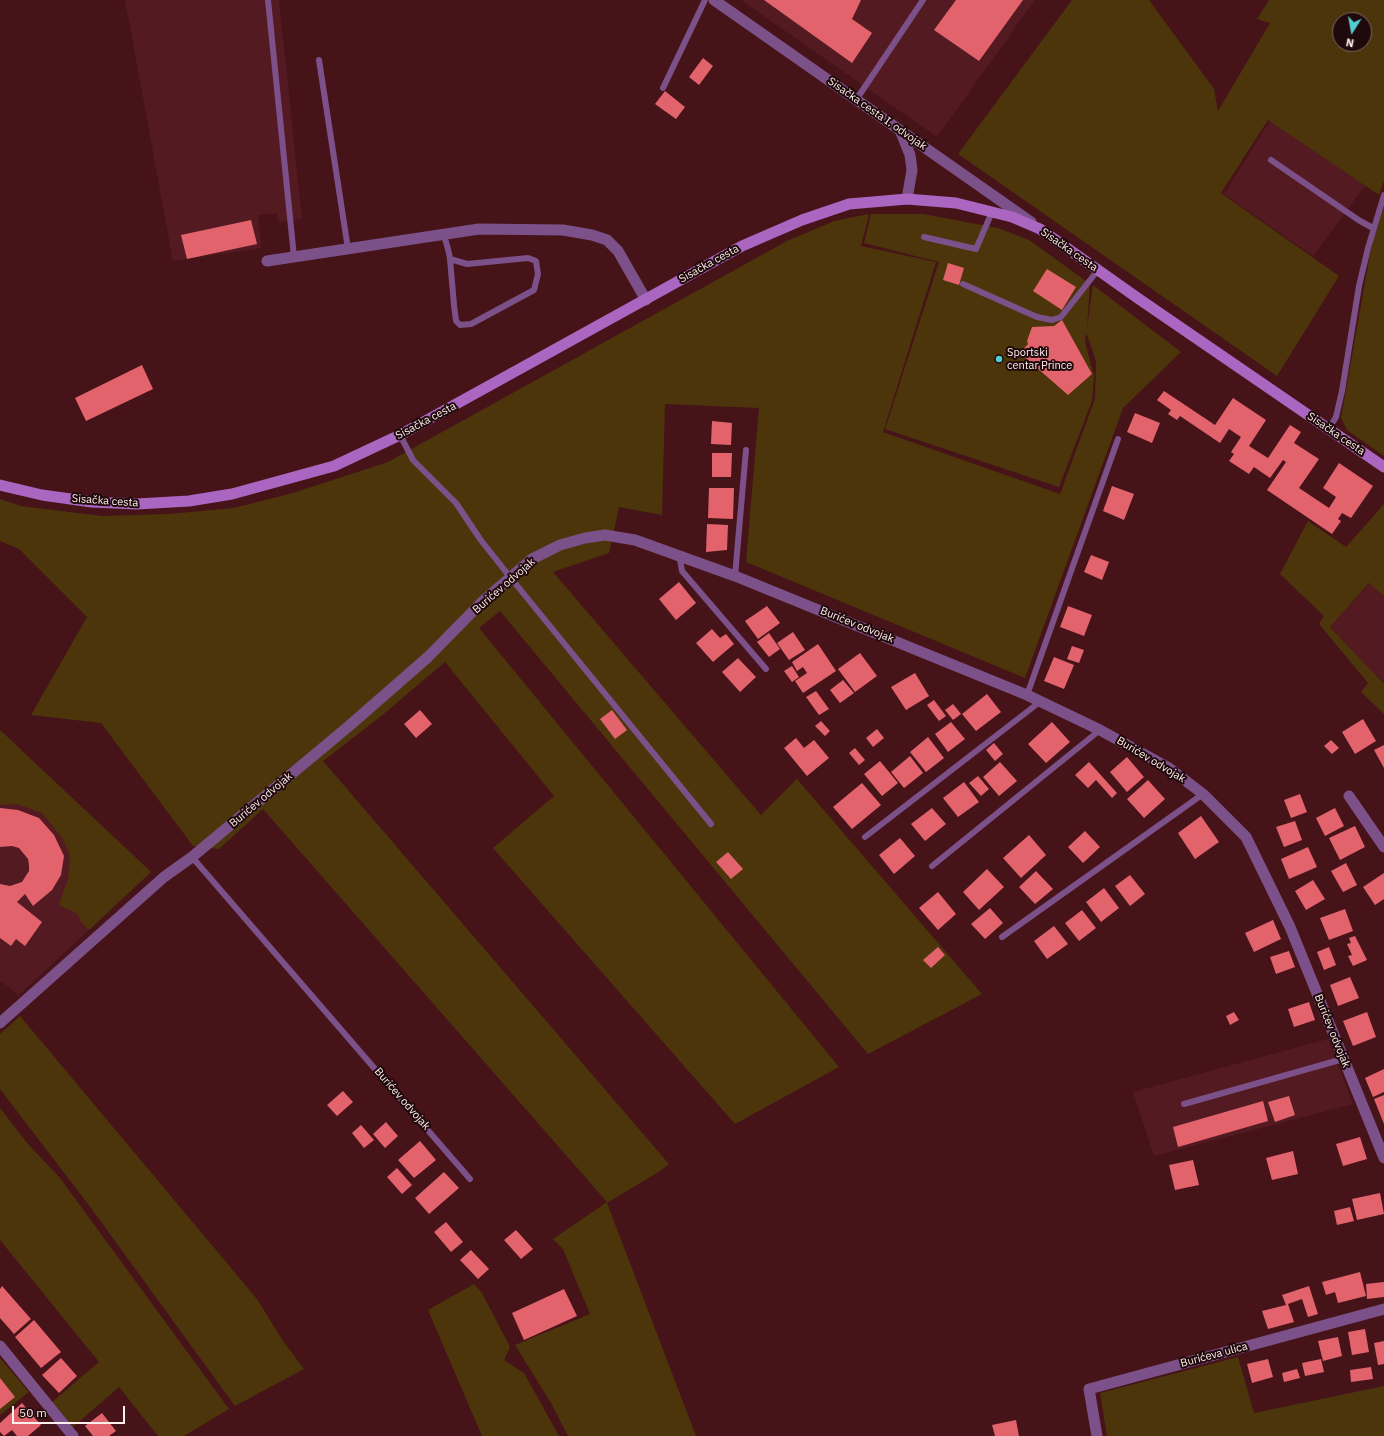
<!DOCTYPE html>
<html>
<head>
<meta charset="utf-8">
<style>
  body { margin:0 }
  #map { position:relative; width:1384px; height:1436px; overflow:hidden; background:#461319; font-family:"IBM Plex Sans",sans-serif }
  canvas { display:block }
  .north { position:absolute; left:1332px; top:12px; width:40px; height:40px; box-sizing:border-box; background:#1f090a; border:1px solid #786566; border-radius:50%; rotate:191deg; font-size:11px; font-weight:700; line-height:16px; text-align:center; color:#feefef }
  .north::after { content:''; display:block; margin:auto; width:14px; height:18px; background:#52cdd0; clip-path:polygon(50% 0,100% 100%,50% 72%,0 100%) }
  .scale { position:absolute; left:12px; top:1406px; width:113px; height:18px; box-sizing:border-box; border:2px solid #feefef; border-top:0; padding-left:5px; font-size:12px; line-height:14px; white-space:nowrap; color:#feefef; -webkit-text-stroke:3px #1f090a; paint-order:stroke }
</style>
</head>
<body>
<div id="map">
<canvas width="1384" height="1436"></canvas>
<div class="north">N</div>
<div class="scale">50 m</div>
</div>
<script>
const ctx = document.querySelector('canvas').getContext('2d');
ctx.lineJoin = 'round';
function paint(path, color) {
  ctx.fillStyle = color;
  ctx.fill(path, 'evenodd');
}
function shape(rows) {
  const path = new Path2D();
  for (const r of rows) {
    path.moveTo(r[0], r[1]);
    for (let i = 2; i < r.length; i += 2) path.lineTo(r[i], r[i + 1]);
  }
  return path;
}
function stroke(path, color, width, dash) {
  ctx.strokeStyle = color;
  ctx.lineWidth = width;
  ctx.lineCap = dash ? 'butt' : 'round';
  ctx.setLineDash(dash || []);
  ctx.stroke(path);
}
function drawText(font, color, halo, rows, align = 'center') {
  ctx.font = font + ' "IBM Plex Sans",sans-serif';
  ctx.lineWidth = 4;
  ctx.setLineDash([]);
  ctx.textBaseline = 'middle';
  ctx.strokeStyle = halo;
  ctx.fillStyle = color;
  for (const [text, x, y, turn = 0] of rows) {
    ctx.save();
    ctx.translate(x, y);
    ctx.rotate((+turn || 0) * Math.PI / 180);
    ctx.textAlign = isNaN(turn) ? turn : align;
    if (halo) ctx.strokeText(text, 0, 0);
    ctx.fillText(text, 0, 0);
    ctx.restore();
  }
}
paint(shape([
  [125,0,279,0,302,219,278,222,277,213,258,215,261,248,173,261],
  [741,0,1035,0,937,137],
  [1271,119,1367,183,1313,256,1224,194],
  [1370,583,1384,596,1384,684,1330,627],
  [0,730,151,872,19,995,0,981],
  [1328,1039,1353,1104,1154,1156,1133,1092]
]), '#541a21');
paint(shape([
  [1072,0,1149,0,1214,89,1218,111,1270,23,1257,19,1269,0,1384,0,1384,181,1379,195,1268,120,1221,193,1339,276,1277,376,958,154],
  [1340,20,1364,20,1364,44,1340,44],
  [1384,207,1384,456,1347,430,1341,418,1372,243],
  [869,214,861,246,936,262,883,432,1060,494,1095,399,1096,361,1086,332,1085,342,1094,376,1092,401,1059,487,885,429,939,262,864,243,871,214,923,214,998,228,1029,240,1090,284,1087,328,1093,285,1181,352,1123,408,1025,678,746,562,759,408,665,404,662,515,619,507,609,553,553,572,761,815,797,779,982,994,868,1054,500,611,479,628,839,1067,735,1124,493,848,554,796,445,662,380,717,323,761,669,1164,660,1171,607,1203,696,1436,568,1436,551,1403,515,1345,590,1314,563,1249,553,1239,607,1202,263,809,219,849,193,846,101,723,31,715,87,617,19,549,0,541,0,499,21,506,102,516,168,514,234,508,293,493,388,462,787,241,834,221],
  [1384,504,1384,596,1369,583,1330,627,1384,684,1384,714,1361,692,1368,683,1319,624,1324,616,1280,574,1308,521,1346,547],
  [0,730,151,872,89,930,81,922,78,914,59,905,68,879,70,856,63,839,42,813,17,804,0,805],
  [20,1016,257,1299,283,1341,304,1369,235,1406,91,1208,0,1089,0,1034],
  [0,1108,28,1144,60,1178,229,1409,184,1436,158,1436,119,1387,73,1427,52,1402,99,1362,0,1240],
  [474,1284,482,1293,510,1347,504,1360,524,1373,559,1436,482,1436,428,1310],
  [1238,1357,1254,1413,1384,1386,1384,1436,1107,1436,1100,1393],
  [0,1358,29,1392,0,1415]
]), '#4c350b');
paint(shape([
  [764,0,861,0,852,19,872,33,852,63],
  [956,0,1023,0,979,61,934,30],
  [703,58,713,66,699,85,689,77],
  [665,91,685,107,676,119,655,104],
  [251,220,257,244,187,259,181,235],
  [948,263,964,268,959,285,943,280],
  [1047,269,1076,287,1062,310,1033,291],
  [1062,320,1092,374,1068,395,1020,353,1028,344,1027,341,1032,327,1054,326],
  [142,365,153,389,86,421,75,398],
  [1164,391,1215,425,1233,398,1266,420,1249,446,1268,458,1290,425,1301,432,1294,443,1319,459,1299,488,1329,508,1336,497,1323,488,1339,463,1373,486,1351,518,1342,513,1338,519,1341,521,1332,534,1267,490,1286,462,1283,460,1270,478,1254,467,1249,474,1229,461,1234,454,1231,452,1241,437,1229,429,1220,443,1180,416,1177,420,1168,414,1171,410,1157,400],
  [1135,413,1160,423,1152,443,1127,432],
  [712,421,732,423,731,445,711,444],
  [712,453,732,453,731,477,712,477],
  [1112,486,1134,494,1124,520,1103,511],
  [709,488,734,488,733,519,708,518],
  [707,524,728,525,727,550,706,552],
  [1091,555,1109,562,1102,580,1084,572],
  [679,582,696,603,676,620,659,599],
  [767,606,780,623,758,639,745,621],
  [1068,606,1092,615,1084,636,1060,627],
  [712,629,720,638,726,634,734,644,713,662,696,643],
  [793,632,805,650,789,660,777,643],
  [769,633,780,649,769,657,757,642],
  [818,644,836,671,803,693,795,681,807,673,803,667,797,671,792,662],
  [1072,646,1084,650,1079,663,1067,659],
  [860,653,877,676,855,692,838,669],
  [1054,657,1074,665,1064,689,1044,681],
  [738,658,756,677,740,692,722,672],
  [792,666,799,677,792,682,784,671],
  [915,673,929,696,906,710,891,687],
  [843,680,854,693,840,703,830,690],
  [816,691,829,709,819,715,806,697],
  [987,694,1001,712,976,731,962,714],
  [934,700,946,716,939,721,927,705],
  [953,704,961,714,953,720,945,710],
  [420,710,432,724,416,738,404,724],
  [612,710,627,730,615,739,600,719],
  [1363,719,1376,741,1355,754,1342,732],
  [821,721,830,731,825,736,815,726],
  [951,722,965,739,948,752,935,734],
  [1052,722,1070,742,1046,763,1028,744],
  [877,729,884,738,873,747,866,738],
  [928,737,944,758,926,772,910,752],
  [796,738,804,748,814,740,829,758,807,776,784,748],
  [1331,740,1339,748,1332,754,1324,746],
  [994,743,1003,754,995,761,986,750],
  [1384,745,1384,768,1374,750],
  [855,748,865,760,859,765,849,753],
  [910,756,923,773,904,788,891,772],
  [1127,757,1144,777,1127,792,1110,772],
  [880,761,898,783,882,796,864,774],
  [1000,762,1017,781,999,796,983,777],
  [1089,762,1117,793,1112,798,1096,780,1088,788,1075,775],
  [978,776,989,789,981,796,969,783],
  [1148,780,1165,799,1144,818,1127,799],
  [964,782,979,802,958,817,943,798],
  [862,783,881,805,852,829,833,807],
  [1300,794,1307,812,1291,818,1284,800],
  [0,808,18,810,39,818,54,835,64,856,61,875,52,890,33,906,25,894,17,902,42,922,25,946,16,939,11,946,0,938,0,884,10,886,22,882,29,871,29,865,28,859,19,848,12,846,0,847],
  [932,808,946,824,925,841,911,824],
  [1335,808,1344,826,1325,836,1316,818],
  [1201,816,1219,842,1195,859,1178,833],
  [1295,821,1302,840,1284,847,1276,827],
  [1355,826,1365,847,1340,860,1329,838],
  [1085,831,1100,847,1083,863,1068,847],
  [1029,835,1046,855,1021,878,1003,858],
  [900,838,915,856,894,874,879,855],
  [1308,847,1317,867,1289,879,1281,859],
  [728,852,743,869,731,879,716,862],
  [1346,863,1357,885,1343,892,1331,871],
  [987,869,1004,887,979,910,963,892],
  [1036,871,1053,889,1035,904,1019,887],
  [1384,873,1384,899,1375,905,1363,887],
  [1130,875,1145,894,1130,906,1115,886],
  [1313,880,1325,899,1306,910,1295,891],
  [1104,888,1119,908,1101,922,1086,902],
  [938,892,956,914,938,930,919,908],
  [990,908,1003,923,985,939,971,924],
  [1345,909,1353,931,1329,940,1320,918],
  [1082,910,1096,928,1079,941,1065,923],
  [1273,920,1281,939,1254,952,1245,933],
  [1054,926,1068,944,1047,959,1034,941],
  [1355,936,1367,960,1353,966,1348,956,1352,955,1347,944,1351,943,1349,938],
  [938,947,945,955,931,968,923,960],
  [1329,947,1336,965,1324,970,1317,952],
  [1289,951,1295,967,1276,974,1270,957],
  [1350,977,1359,998,1338,1006,1330,985],
  [1309,1002,1315,1020,1294,1027,1288,1009],
  [1234,1012,1239,1020,1230,1025,1226,1016],
  [1367,1012,1376,1037,1353,1046,1343,1021],
  [1384,1069,1384,1092,1373,1097,1365,1078],
  [343,1091,353,1102,337,1116,327,1105],
  [1384,1095,1384,1124,1374,1099],
  [1289,1096,1295,1115,1275,1122,1268,1102],
  [1263,1101,1268,1121,1178,1147,1173,1127],
  [386,1122,398,1136,385,1148,373,1134],
  [361,1125,374,1140,364,1148,352,1133],
  [1360,1137,1367,1159,1343,1166,1336,1144],
  [420,1141,436,1160,414,1178,398,1160],
  [1293,1151,1298,1174,1272,1180,1266,1158],
  [1193,1160,1199,1185,1175,1190,1169,1165],
  [397,1168,412,1185,402,1194,387,1177],
  [444,1172,459,1188,429,1214,415,1198],
  [1380,1193,1384,1214,1357,1220,1352,1199],
  [1350,1207,1354,1221,1337,1225,1334,1211],
  [446,1222,463,1242,451,1252,434,1232],
  [516,1230,533,1249,521,1259,504,1240],
  [471,1250,489,1269,478,1279,460,1260],
  [1360,1272,1366,1296,1338,1303,1335,1292,1326,1295,1322,1282],
  [1384,1282,1384,1297,1367,1299,1366,1284],
  [2,1286,31,1319,14,1334,0,1318,0,1289],
  [1309,1286,1318,1314,1308,1317,1302,1299,1288,1304,1294,1322,1268,1329,1262,1311,1286,1305,1282,1295],
  [564,1289,577,1316,524,1340,512,1313],
  [34,1320,61,1352,41,1368,15,1337],
  [1365,1329,1369,1352,1352,1355,1348,1332],
  [1338,1337,1342,1356,1323,1361,1318,1341],
  [1384,1341,1384,1364,1378,1365,1374,1343],
  [61,1358,77,1376,59,1393,42,1375],
  [1268,1359,1273,1377,1252,1383,1247,1364],
  [1321,1359,1324,1372,1305,1376,1302,1363],
  [1371,1367,1373,1379,1351,1382,1350,1370],
  [1297,1369,1300,1378,1284,1382,1282,1373],
  [0,1378,15,1397,0,1409],
  [22,1403,41,1425,28,1436,17,1436,12,1430,4,1436,0,1432,0,1423],
  [102,1413,116,1431,109,1436,93,1436,85,1426],
  [1016,1420,1019,1436,995,1436,992,1425]
]), '#e3636d');
stroke(shape([
  [268,0,294,257],
  [319,60,348,249],
  [663,88,705,0],
  [856,100,923,0],
  [1271,160,1360,221,1373,228],
  [444,235,449,253,450,259,454,305,456,321,460,325,471,324,534,290,538,274,536,261,528,258,467,264,450,259],
  [924,237,976,249,992,212],
  [963,284,1037,317,1052,320,1061,317,1098,270],
  [1328,430,1336,417,1342,391,1359,286,1368,248,1384,195],
  [400,435,413,460,456,503,480,539,510,577,711,824],
  [679,554,682,571,766,669],
  [735,576,746,450],
  [1027,695,1118,439],
  [865,837,1041,701],
  [192,857,470,1179],
  [932,866,1100,730],
  [1002,937,1203,794],
  [1184,1104,1343,1059]
]), '#7c5189', 6);
stroke(shape([
  [714,0,1031,222],
  [900,130,910,155,912,170,907,199],
  [267,261,479,229,563,230,592,235,607,240,618,251,646,300],
  [1349,796,1384,847],
  [0,1023,164,877,192,857,349,726,428,657,482,602,532,559,560,545,585,538,605,535,635,540,735,576,1027,695,1100,730,1169,768,1203,794,1246,837,1290,927,1384,1158],
  [0,1346,73,1436],
  [1097,1436,1089,1389,1384,1309]
]), '#7c5189', 11);
stroke(shape([
  [0,485,42,495,92,502,137,504,189,501,232,494,334,466,400,435,742,246,802,220,849,204,907,199,956,203,1012,217,1040,229,1139,299,1384,467]
]), '#ab66c1', 11);
for (const [x, y, r, color] of [
  [999,359,4,"#52cdd0"]
]) {
  const dot = new Path2D();
  dot.arc(x, y, r, 0, 2 * Math.PI);
  ctx.fillStyle = color;
  ctx.fill(dot);
  stroke(dot, '#1f090a', 1.5);
}
drawText('11px', '#feefef', '#1f090a', [
  ["Sisačka cesta I. odvojak",877,114,35],
  ["Sisačka cesta",1069,250,35],
  ["Sisačka cesta",709,264,-29],
  ["Sisačka cesta",426,421,-28],
  ["Sisačka cesta",1336,434,34],
  ["Sisačka cesta",105,501,4],
  ["Burićev odvojak",504,586,-41],
  ["Burićev odvojak",857,625,22],
  ["Burićev odvojak",1151,760,31],
  ["Burićev odvojak",261,800,-40],
  ["Burićev odvojak",1332,1031,68],
  ["Burićev odvojak",402,1099,49],
  ["Burićeva ulica",1214,1355,-15]
]);
drawText('11px', '#feefef', '#1f090a', [
  ["Sportski",1007,353],
  ["centar Prince",1007,366]
], 'left');
</script>
</body>
</html>
